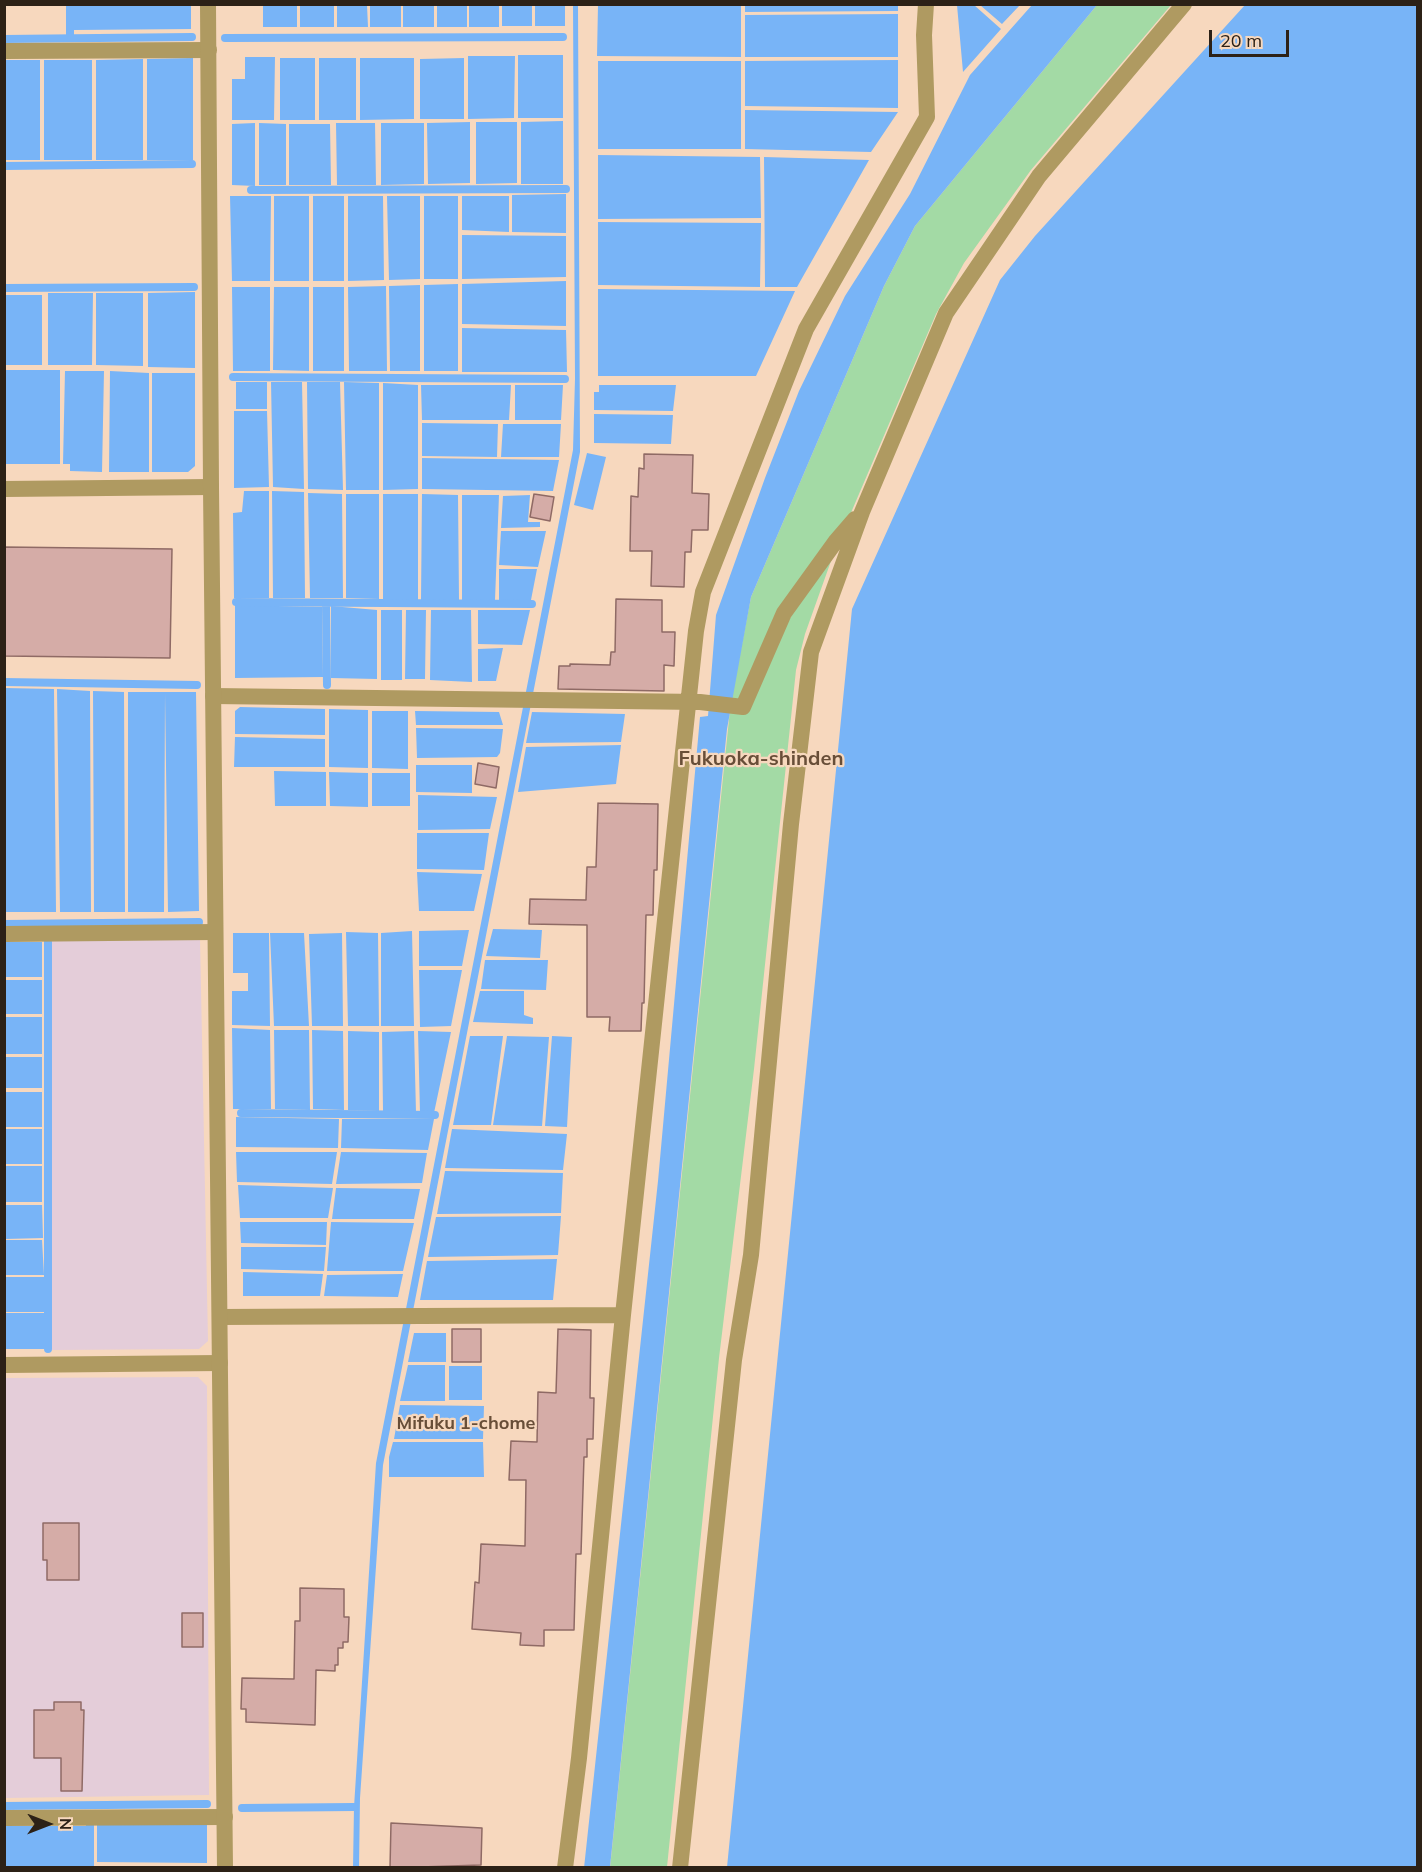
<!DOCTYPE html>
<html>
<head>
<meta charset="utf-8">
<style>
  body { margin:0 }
  #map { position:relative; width:1422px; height:1872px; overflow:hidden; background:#f7d8be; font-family:Mulish,sans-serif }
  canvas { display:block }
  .frame { position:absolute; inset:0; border:6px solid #2c2117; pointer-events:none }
  .north { position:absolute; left:18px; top:1794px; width:60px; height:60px; -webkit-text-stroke:4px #f7d8be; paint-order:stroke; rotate:90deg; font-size:16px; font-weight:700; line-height:24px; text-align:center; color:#2c2117 }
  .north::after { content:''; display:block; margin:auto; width:21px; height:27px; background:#2c2117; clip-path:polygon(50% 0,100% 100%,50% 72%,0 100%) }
  .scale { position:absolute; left:1209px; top:30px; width:80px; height:27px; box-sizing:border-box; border:3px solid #2c2117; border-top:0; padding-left:8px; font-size:18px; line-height:21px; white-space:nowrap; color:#2c2117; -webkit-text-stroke:4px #f7d8be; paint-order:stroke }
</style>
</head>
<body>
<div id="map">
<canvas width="1422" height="1872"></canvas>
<div class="frame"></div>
<div class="north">N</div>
<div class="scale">20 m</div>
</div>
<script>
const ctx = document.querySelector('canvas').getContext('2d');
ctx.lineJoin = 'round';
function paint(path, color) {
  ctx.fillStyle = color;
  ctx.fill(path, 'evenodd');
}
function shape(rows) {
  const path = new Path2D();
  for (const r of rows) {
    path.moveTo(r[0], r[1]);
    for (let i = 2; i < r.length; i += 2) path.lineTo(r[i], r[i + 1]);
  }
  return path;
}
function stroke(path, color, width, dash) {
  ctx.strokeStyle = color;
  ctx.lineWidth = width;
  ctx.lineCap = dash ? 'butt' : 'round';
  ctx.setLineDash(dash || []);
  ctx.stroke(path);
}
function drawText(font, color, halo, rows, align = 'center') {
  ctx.font = font + ' Mulish,sans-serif';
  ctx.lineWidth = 4.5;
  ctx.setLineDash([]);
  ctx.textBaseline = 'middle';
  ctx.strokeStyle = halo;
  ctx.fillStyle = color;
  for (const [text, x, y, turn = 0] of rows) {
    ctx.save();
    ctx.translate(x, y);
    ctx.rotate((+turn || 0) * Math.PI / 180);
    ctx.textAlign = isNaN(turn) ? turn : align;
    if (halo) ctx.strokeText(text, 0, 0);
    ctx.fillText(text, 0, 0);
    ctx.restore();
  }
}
paint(shape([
  [50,939,200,939,208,1341,199,1349,52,1350],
  [198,1377,207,1386,209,1795,5,1798,4,1378]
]), '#e4cdd9');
paint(shape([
  [1097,5,1171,5,1031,170,964,263,936,314,850,515,743,699,731,701,751,597,884,286,915,226],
  [836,547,805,634,796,670,754,1069,719,1358,667,1867,610,1868,730,710,747,710,788,614]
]), '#a3daa5');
paint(shape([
  [74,5,191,5,191,29,74,30],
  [263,5,297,5,297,27,263,27],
  [300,5,334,5,334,27,300,27],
  [337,5,367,5,368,27,337,27],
  [370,5,401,5,401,27,370,27],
  [403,5,434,5,434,27,403,27],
  [437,5,467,5,467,27,437,27],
  [469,5,499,5,499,27,469,27],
  [502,5,532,5,532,26,502,26],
  [535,5,565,5,565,26,535,26],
  [573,5,578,5,580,452,383,1465,360,1798,359,1867,353,1868,354,1807,376,1463,573,450,575,379],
  [598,5,741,5,741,57,597,56],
  [745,5,898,4,898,11,745,12],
  [957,5,974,5,1001,29,963,72],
  [980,5,1020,5,1002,24],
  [1032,5,1097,5,915,226,884,286,751,597,727,729,610,1867,584,1868,658,1181,700,717,708,716,716,615,765,478,799,391,845,296,910,194,970,75],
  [1245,5,1417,5,1417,1867,727,1867,852,609,1000,280,1035,236],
  [898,14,898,57,745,57,745,15],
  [518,55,563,55,563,118,518,118],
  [468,56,515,56,514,118,468,119],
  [245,57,275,57,274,120,232,120,232,79,245,79],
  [193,58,193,160,147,160,147,59],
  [280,58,315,58,315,120,280,120],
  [319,58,356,58,356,120,319,120],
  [360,58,414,58,414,119,360,120],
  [464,58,464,119,420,119,420,59],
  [143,59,143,160,96,160,96,60],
  [5,60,40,60,40,160,5,160],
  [44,60,92,60,92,160,44,160],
  [898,60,898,108,745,106,745,61],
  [598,61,741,61,741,149,598,149],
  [745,110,898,112,871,152,745,149],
  [563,121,563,184,521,184,521,122],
  [470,122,470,183,428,184,427,123],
  [476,122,517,122,517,183,476,184],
  [255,123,255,186,232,185,232,124],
  [259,123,286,124,286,185,259,185],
  [336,123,375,123,376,185,337,185],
  [381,123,424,123,424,184,381,185],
  [289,124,330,124,331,185,289,185],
  [598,155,760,157,761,218,598,219],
  [764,157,869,160,797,287,765,287],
  [566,194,566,233,512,232,512,195],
  [230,196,271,196,270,281,232,281],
  [274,196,309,196,309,281,274,281],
  [313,196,344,196,344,281,313,281],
  [348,196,383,196,384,280,348,281],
  [387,196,420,196,420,279,389,280],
  [424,196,458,196,458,279,424,279],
  [462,196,509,196,509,232,462,230],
  [598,222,761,223,760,287,598,285],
  [462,235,566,236,566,277,462,279],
  [566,281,566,326,462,324,462,284],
  [458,284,458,371,424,371,424,285],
  [420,285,420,371,390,371,389,286],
  [386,286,387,371,349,371,348,287],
  [232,287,270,287,270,371,233,371],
  [274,287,309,287,309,371,273,370],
  [313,287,344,287,344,371,313,371],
  [598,289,795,291,756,376,598,376],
  [195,292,195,368,148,367,148,293],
  [48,293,93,293,92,365,48,365],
  [96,293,143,293,143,366,96,365],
  [4,295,42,295,42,365,5,365],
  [462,328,566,330,567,372,462,372],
  [5,370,60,370,60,464,5,464],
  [65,371,104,371,102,472,70,471,70,464,63,464],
  [110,371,149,373,149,472,109,472],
  [152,373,195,373,195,466,188,472,152,472],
  [236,382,267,382,267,409,236,409],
  [271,382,302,382,304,489,273,487],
  [307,382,340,382,343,490,308,489],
  [344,382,379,383,379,490,346,490],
  [383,383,418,385,418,489,383,490],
  [421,385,511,385,509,420,422,420],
  [515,385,563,385,561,420,515,420],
  [599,385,676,385,673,411,594,410,594,392,599,392],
  [234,411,267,411,269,487,234,488],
  [594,414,673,415,671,444,594,443],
  [422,423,498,424,497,457,422,456],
  [503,424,561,424,559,457,501,457],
  [587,453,606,457,593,510,574,505],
  [422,458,559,460,553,491,422,489],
  [244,491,269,491,269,598,234,598,233,513,242,512],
  [272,491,304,492,305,598,273,598],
  [308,493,342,494,343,598,310,598],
  [346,494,379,494,379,599,346,598],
  [383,494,418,494,418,600,383,600],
  [422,494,458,495,459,600,421,600],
  [462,495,499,495,495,600,462,600],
  [530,495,528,522,540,522,540,527,501,528,503,496],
  [501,531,546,531,538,567,499,565],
  [499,569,537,569,531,600,499,600],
  [235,605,322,607,323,677,235,678],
  [331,606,377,610,377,679,331,678],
  [381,610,402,610,402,680,381,680],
  [406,610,426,610,425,679,405,679],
  [431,610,471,610,472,682,430,680],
  [478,610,530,610,522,645,478,644],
  [503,648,496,681,478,681,478,649],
  [5,688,54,689,56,912,5,912],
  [57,689,90,691,91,912,60,912],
  [93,691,124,692,125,912,94,912],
  [128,692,196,692,199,911,168,912,165,693,164,912,128,912],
  [240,707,325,709,325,735,235,734,235,711],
  [329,709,368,710,368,768,329,767],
  [372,711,408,711,408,769,372,768],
  [415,711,499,712,503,725,416,725],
  [532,712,625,714,621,742,526,743],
  [416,728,503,729,500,753,497,757,417,758],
  [235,737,325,739,325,767,234,767],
  [621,745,616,784,518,792,526,747],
  [416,765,472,765,472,793,416,792],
  [274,771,326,772,326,806,275,806],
  [329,772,368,773,368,807,330,806],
  [372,773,410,773,410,806,372,806],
  [418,795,497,797,490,829,418,830],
  [417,833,489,833,484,870,417,869],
  [417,872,482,874,474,911,419,911],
  [493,929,542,930,540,958,486,956],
  [469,930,462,966,419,966,419,931],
  [412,931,414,1026,381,1026,381,933],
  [346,932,378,933,379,1026,348,1026],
  [233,933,269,933,270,1026,232,1025,232,991,248,991,248,973,233,973],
  [270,933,304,933,309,1026,274,1026],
  [342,933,343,1026,312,1026,309,934],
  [5,942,42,942,42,977,5,977],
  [485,960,548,960,546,990,481,989],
  [419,970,462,970,451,1026,420,1027],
  [5,980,42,980,42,1014,5,1014],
  [480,991,524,991,524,1015,533,1018,533,1024,473,1022],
  [4,1017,42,1017,42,1054,5,1054],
  [232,1028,270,1030,271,1109,233,1109],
  [274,1030,309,1030,310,1110,275,1109],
  [312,1030,343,1031,344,1110,313,1109],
  [348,1031,379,1032,379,1111,348,1110],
  [414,1031,416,1113,383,1111,382,1032],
  [418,1031,451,1032,434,1113,420,1113],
  [470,1036,503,1036,491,1125,453,1125],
  [507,1036,549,1037,542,1126,493,1125],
  [552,1036,572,1037,567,1127,545,1126],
  [4,1057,42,1057,42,1088,5,1088],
  [4,1092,42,1092,42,1127,5,1127],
  [236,1117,339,1119,338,1148,236,1147],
  [342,1119,434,1119,428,1150,341,1148],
  [5,1129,42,1129,42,1164,5,1164],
  [452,1129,567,1134,563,1170,445,1168],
  [236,1152,337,1152,332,1184,237,1182],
  [341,1152,427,1153,422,1183,336,1184],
  [4,1166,42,1166,42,1202,5,1202],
  [445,1171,563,1173,561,1213,437,1214],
  [238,1185,333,1188,328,1218,240,1218],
  [336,1188,420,1189,414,1219,332,1219],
  [4,1205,42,1205,43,1238,5,1239],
  [561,1216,558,1255,428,1257,436,1217],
  [240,1222,327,1222,326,1245,241,1243],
  [331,1222,414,1223,403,1271,327,1271],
  [5,1240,42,1240,44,1275,5,1275],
  [241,1247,326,1247,324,1271,241,1269],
  [557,1259,553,1300,420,1300,427,1261],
  [243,1272,323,1274,320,1296,243,1296],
  [403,1274,398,1297,324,1296,327,1275],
  [5,1277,44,1277,44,1312,5,1312],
  [5,1313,44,1313,44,1349,5,1349],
  [414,1333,446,1333,446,1362,408,1362],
  [408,1365,445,1365,445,1401,400,1401],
  [449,1366,482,1366,482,1400,449,1400],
  [400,1405,484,1406,483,1439,394,1439],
  [393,1442,483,1442,484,1477,389,1477,389,1457],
  [97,1825,207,1825,207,1863,97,1862],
  [6,1826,87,1826,87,1867,6,1867],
  [97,1866,207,1866,207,1867,97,1868]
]), '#78b4f7');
stroke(shape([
  [70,4,70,38],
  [225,38,563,37],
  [4,39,192,37],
  [4,166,192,164],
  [251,190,566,189],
  [4,288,194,287],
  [233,377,565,379],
  [236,602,532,604],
  [326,603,327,685],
  [4,682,197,685],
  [4,924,199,922],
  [48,942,48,1349],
  [241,1113,435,1115],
  [4,1806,207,1804],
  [242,1808,354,1807],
  [90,1825,90,1868]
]), '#78b4f7', 8);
const building = shape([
  [644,454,693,455,692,493,709,494,708,530,692,530,691,552,685,552,684,587,651,586,652,551,630,551,631,496,638,497,639,468,644,469,644,454],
  [534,494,554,497,550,521,530,517,534,494],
  [4,547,172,549,170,658,4,656,4,547],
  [616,599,662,600,662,632,675,632,674,666,664,665,664,691,558,689,559,666,570,666,570,664,610,665,611,652,615,652,616,599],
  [478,763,499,767,496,788,475,784,478,763],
  [598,803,658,804,657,870,654,870,653,915,646,915,644,1003,642,1003,641,1031,609,1031,610,1017,587,1017,587,925,529,924,530,899,586,900,587,867,596,867,598,803],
  [452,1329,481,1329,481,1362,452,1362,452,1329],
  [558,1329,591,1330,590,1398,594,1398,593,1439,587,1439,587,1457,584,1457,581,1554,576,1554,574,1630,544,1630,544,1646,520,1645,521,1633,472,1629,475,1582,479,1583,481,1544,525,1546,526,1480,509,1480,511,1441,537,1442,538,1392,556,1393,558,1329],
  [43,1523,79,1523,79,1580,47,1580,47,1560,43,1560,43,1523],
  [300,1588,344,1589,344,1617,349,1617,348,1642,343,1642,343,1648,338,1648,338,1665,335,1665,335,1671,316,1670,315,1725,246,1722,246,1709,241,1709,242,1678,294,1679,295,1621,300,1621,300,1588],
  [182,1613,203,1613,203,1647,182,1647,182,1613],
  [54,1702,81,1702,81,1710,84,1710,82,1791,61,1791,61,1758,34,1758,34,1710,54,1710,54,1702],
  [391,1823,482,1828,481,1865,390,1868,391,1823]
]);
paint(building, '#d5aca7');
stroke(building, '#8f6a65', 1.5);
stroke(shape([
  [4,51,209,50],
  [4,489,211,487],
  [213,696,700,702,743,707,784,613,836,541,855,519],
  [4,934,215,932],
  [220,1317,623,1315],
  [4,1365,220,1363],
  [4,1818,225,1817],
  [565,1868,579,1758,623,1315,675,826,696,631,703,592,806,329,927,117,924,35,926,4],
  [680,1868,734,1360,751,1255,791,824,811,652,862,512,946,313,1039,176,1184,4]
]), '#af9a61', 16);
stroke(shape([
  [208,4,211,487,225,1868]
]), '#af9a61', 16);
drawText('bold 18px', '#684e38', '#f7d8be', [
  ["Mifuku 1-chome",466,1424]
]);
drawText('bold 20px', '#684e38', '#f7d8be', [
  ["Fukuoka-shinden",761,759]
]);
</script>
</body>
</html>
